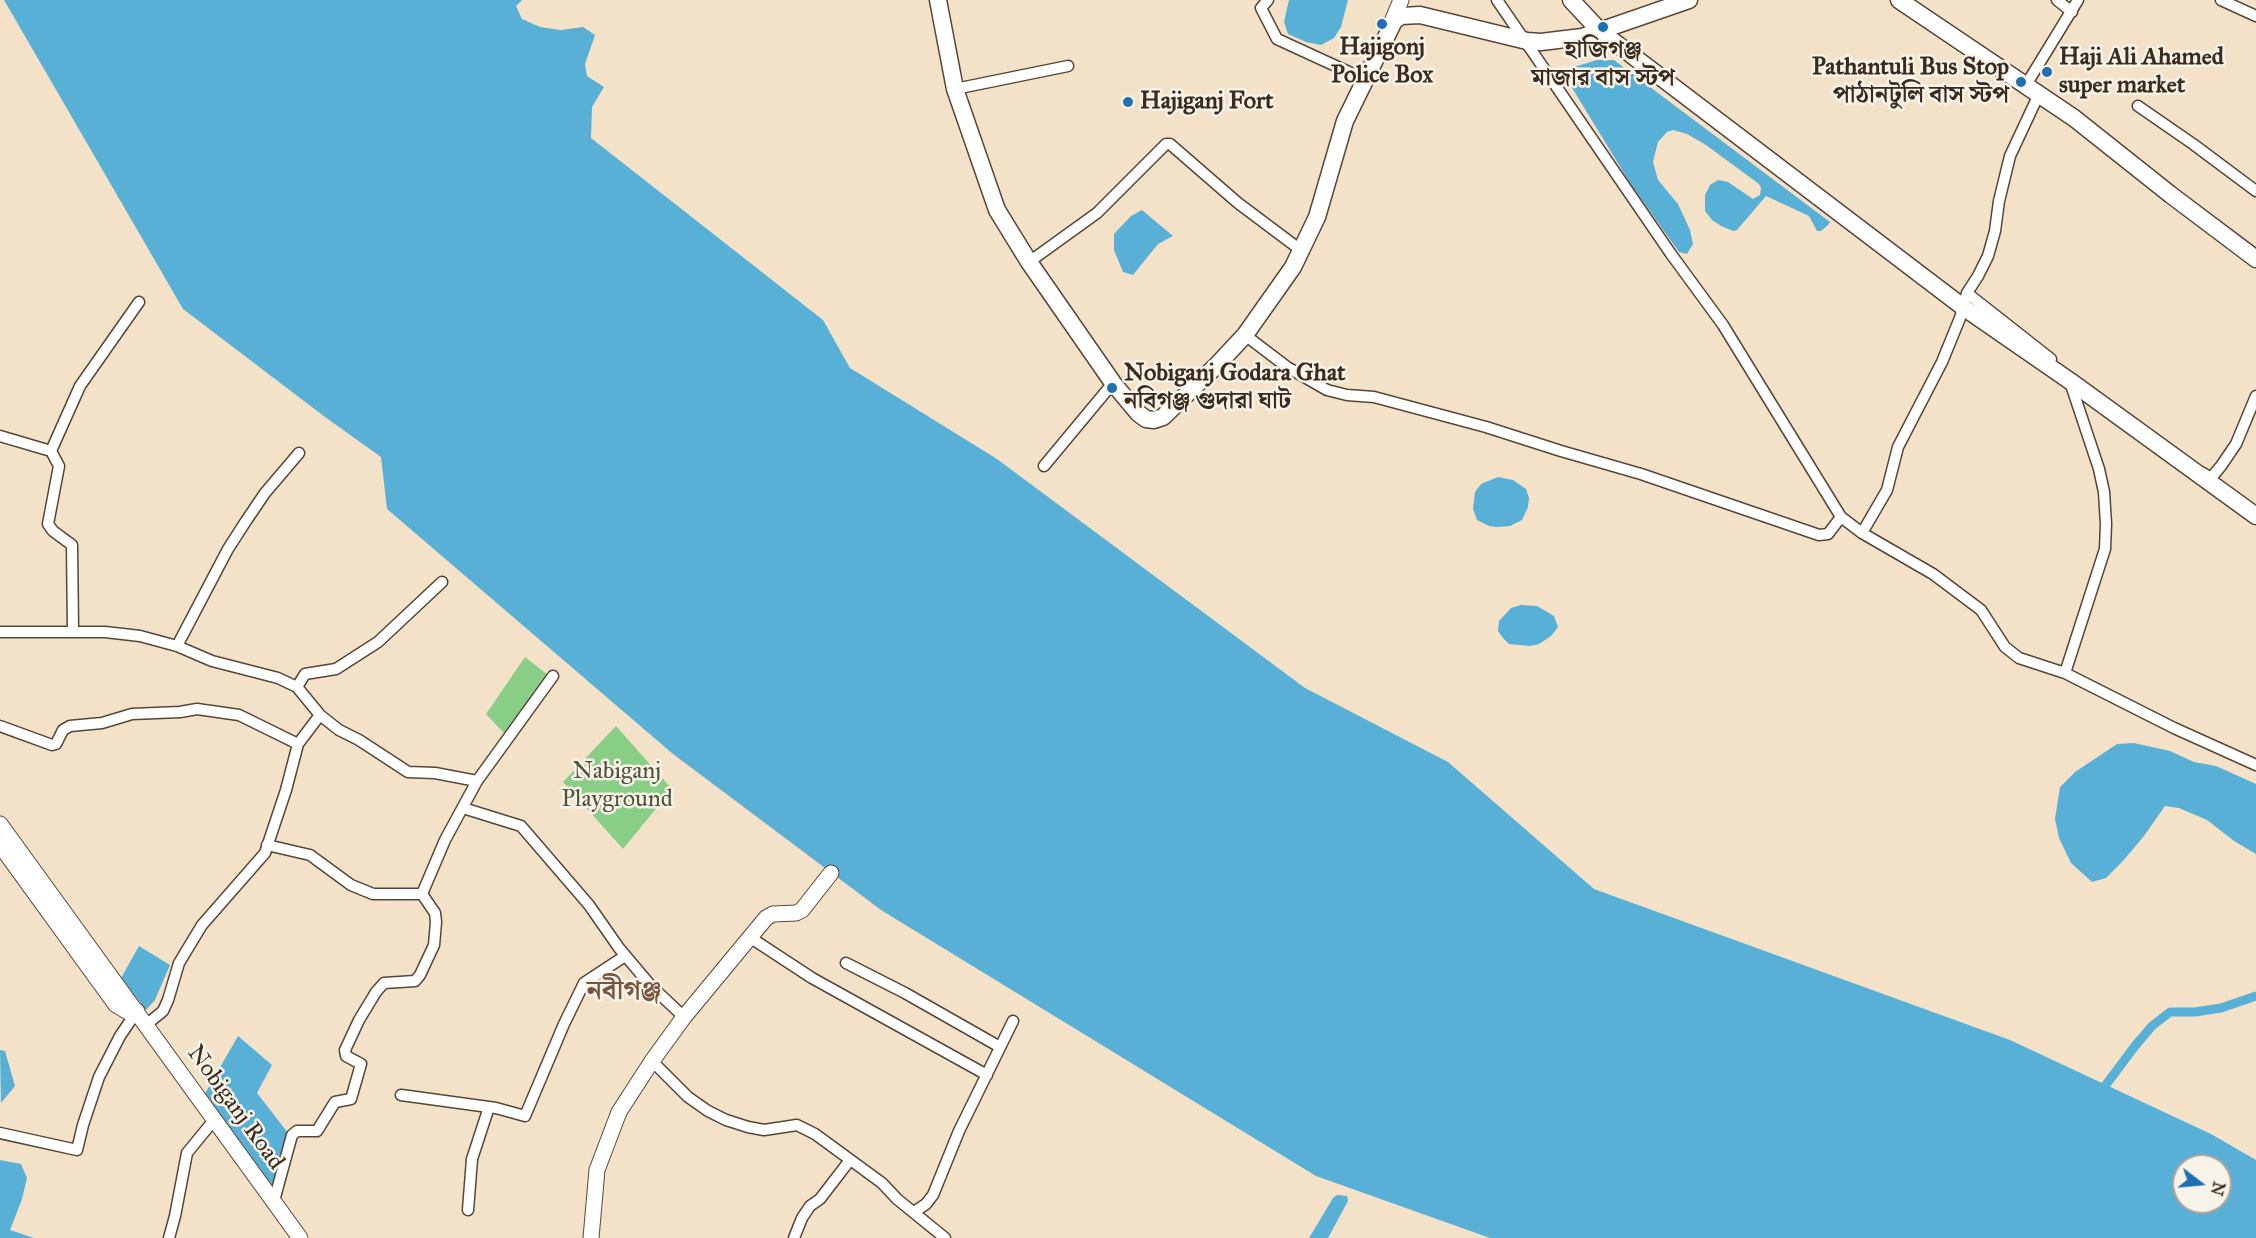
<!DOCTYPE html>
<html>
<head>
<meta charset="utf-8">
<style>
  body { margin:0 }
  #map { position:relative; width:2256px; height:1238px; overflow:hidden; background:#f4e2c8; font-family:"IM FELL Great Primer",serif }
  canvas { display:block }
  .north { position:absolute; left:2172px; top:1154px; width:60px; height:60px; box-sizing:border-box; background:#f7f3e8; border:2px solid #aca397; border-radius:50%; rotate:106deg; font-size:16px; font-weight:700; line-height:24px; text-align:center; color:#3b2a1e }
  .north::after { content:''; display:block; margin:auto; width:21px; height:27px; background:#1f6fb2; clip-path:polygon(50% 0,100% 100%,50% 72%,0 100%) }
</style>
</head>
<body>
<div id="map">
<canvas width="2256" height="1238"></canvas>
<div class="north">N</div>
</div>
<script>
const ctx = document.querySelector('canvas').getContext('2d');
ctx.lineJoin = 'round';
function paint(path, color) {
  ctx.fillStyle = color;
  ctx.fill(path, 'evenodd');
}
function shape(rows) {
  const path = new Path2D();
  for (const r of rows) {
    path.moveTo(r[0], r[1]);
    for (let i = 2; i < r.length; i += 2) path.lineTo(r[i], r[i + 1]);
  }
  return path;
}
function stroke(path, color, width, dash) {
  ctx.strokeStyle = color;
  ctx.lineWidth = width;
  ctx.lineCap = dash ? 'butt' : 'round';
  ctx.setLineDash(dash || []);
  ctx.stroke(path);
}
function drawText(font, color, halo, rows, align = 'center') {
  ctx.font = font + ' "IM FELL Great Primer","Noto Serif Bengali",serif';
  ctx.lineWidth = 5;
  ctx.setLineDash([]);
  ctx.textBaseline = 'middle';
  ctx.strokeStyle = halo;
  ctx.fillStyle = color;
  for (const [text, x, y, turn = 0] of rows) {
    ctx.save();
    ctx.translate(x, y);
    ctx.rotate((+turn || 0) * Math.PI / 180);
    ctx.textAlign = isNaN(turn) ? turn : align;
    if (halo) ctx.strokeText(text, 0, 0);
    ctx.fillText(text, 0, 0);
    ctx.restore();
  }
}
paint(shape([
  [525,657,548,675,504,733,486,714],
  [616,726,672,789,623,849,563,782]
]), '#89ce87');
paint(shape([
  [4,0,522,0,516,6,522,19,540,27,561,30,583,27,595,35,585,64,587,76,604,87,592,107,591,138,823,320,850,368,997,459,1305,688,1448,762,1594,889,2010,1040,2211,1134,2256,1160,2256,1238,1490,1238,1316,1176,881,910,673,754,387,509,381,457,325,417,183,309],
  [2184,1166,2220,1166,2220,1202,2184,1202],
  [1289,0,1348,0,1341,27,1334,38,1321,45,1306,42,1288,34,1284,22],
  [1597,60,1614,60,1830,222,1829,224,1821,231,1817,231,1809,216,1766,196,1737,230,1733,231,1721,226,1712,220,1705,211,1705,195,1710,185,1718,180,1728,182,1753,199,1760,195,1761,188,1759,184,1706,145,1687,134,1673,130,1667,132,1658,142,1653,162,1658,180,1678,204,1690,230,1693,244,1687,254,1679,252,1630,183,1566,78,1568,70,1571,68],
  [1142,210,1173,236,1158,244,1133,275,1123,272,1114,250,1114,234,1131,216],
  [1498,477,1513,480,1526,489,1529,498,1528,507,1522,520,1510,526,1497,527,1489,526,1477,520,1473,509,1475,492,1481,484],
  [1521,605,1537,606,1554,616,1558,627,1551,636,1539,644,1530,646,1509,644,1503,638,1498,631,1499,621,1511,608],
  [2134,743,2170,751,2194,762,2216,766,2256,784,2256,854,2234,841,2207,820,2179,808,2165,806,2144,836,2122,862,2106,878,2092,882,2071,863,2059,838,2055,819,2060,787,2075,772,2117,744],
  [139,946,170,965,155,1000,146,1010,121,978],
  [238,1036,272,1065,257,1093,288,1133,271,1194,203,1097],
  [0,1050,5,1051,15,1086,1,1103],
  [0,1160,21,1164,27,1178,22,1199,10,1230,34,1238,0,1238],
  [1337,1195,1347,1196,1348,1201,1328,1238,1309,1238,1333,1198]
]), '#59b0d6');
stroke(shape([
  [2099,1094,2135,1046,2152,1026,2170,1012,2195,1012,2221,1008,2256,996]
]), '#59b0d6', 9);
const street = shape([
  [1268,0,1261,8,1277,39,1364,79],
  [2057,0,2072,12],
  [2221,0,2256,16],
  [2026,85,2078,0],
  [955,89,1068,66],
  [2138,106,2193,144,2256,191],
  [1029,262,1097,213,1166,144,1170,144,1238,203,1302,251],
  [1967,293,2051,359],
  [1245,335,1287,367,1327,390,1347,395,1374,397,1486,427,1561,451,1641,474,1819,535,1828,534,1841,517,1723,325,1671,254,1497,0],
  [0,436,51,451],
  [1044,466,1113,383],
  [2203,473,2211,478,2221,466,2236,444,2256,396],
  [1841,517,1862,533,1887,490,1898,447,1942,362,1960,318,1967,293,1978,276,1988,256,1995,231,1999,201,2010,156,2039,94],
  [1862,533,1933,574,1981,610,2005,647,2019,658,2065,673,2174,728,2256,765],
  [73,631,72,545,53,531,48,524,59,466,51,451,80,386,139,302],
  [0,632,105,632,140,636,177,646,212,661,278,678,297,687,305,674,336,669,378,642,442,582],
  [177,646,228,549,246,521,265,493,299,453],
  [2065,673,2105,549,2106,524,2104,492,2099,469,2070,382],
  [297,687,320,715,339,730,359,740,408,772,435,773,477,781],
  [0,726,52,745,56,744,63,730,70,726,102,723,132,714,180,712,197,709,239,715,298,744],
  [463,808,521,826,589,905,619,948,651,986,684,1017],
  [267,845,310,855,351,885,373,894,422,894],
  [751,938,812,978,987,1075],
  [846,963,905,993,1000,1047],
  [146,1025,163,1011,168,1000,179,963,202,925,265,853,286,790,298,744,320,715],
  [652,1061,688,1097,708,1111,726,1120,748,1127,764,1130,797,1125,815,1134,882,1183,897,1199,945,1238],
  [401,1095,496,1108,525,1116,564,1024,584,983,625,956],
  [0,1133,77,1150,83,1125,99,1077,120,1036,137,1011],
  [274,1201,292,1135,297,1131,317,1131,335,1102,351,1099,361,1064,346,1056,345,1050,359,1020,376,992,384,983,415,981,420,975,434,945,436,922,435,913,422,894,445,840,477,781,553,676],
  [468,1210,472,1159,489,1107],
  [914,1212,926,1204,933,1195,959,1131,1013,1021],
  [169,1238,175,1216,187,1153,214,1120],
  [794,1238,802,1218,810,1206,820,1199,850,1160]
]);
const secondary = shape([
  [1391,24,1401,0],
  [0,824,300,1238],
  [0,845,116,1005,128,1012,137,1011],
  [591,1238,597,1170,619,1112,652,1061,684,1017,766,918,773,914,796,913,802,910,831,873]
]);
const primary = shape([
  [938,0,955,89,997,210,1029,262,1113,383,1138,413,1146,419,1154,420,1163,417,1218,364,1245,335,1293,267,1317,217,1345,121,1394,21,1401,16,1420,15,1527,41,1541,42,1582,37,1689,0],
  [1571,0,1600,31,1963,307,2070,381,2256,516],
  [1899,0,2074,118,2171,195,2256,259]
]);
stroke(street, '#574638', 13);
stroke(secondary, '#574638', 17);
stroke(primary, '#574638', 19);
stroke(street, '#fff', 10);
stroke(secondary, '#fff', 15);
stroke(primary, '#fff', 16);
for (const [x, y, r, color] of [
  [1382,24,6,"#1f6fb2"],
  [1603,27,6,"#1f6fb2"],
  [2047,72,6,"#1f6fb2"],
  [2021,82,6,"#1f6fb2"],
  [1128,102,6,"#1f6fb2"],
  [1112,388,6,"#1f6fb2"]
]) {
  const dot = new Path2D();
  dot.arc(x, y, r, 0, 2 * Math.PI);
  ctx.fillStyle = color;
  ctx.fill(dot);
  stroke(dot, '#f7f3e8', 2);
}
drawText('bold 24px', '#3b2a1e', '#f7f3e8', [
  ["Hajigonj",1382,48,"center"],
  ["Police Box",1382,76,"center"],
  ["হাজিগঞ্জ",1603,51,"center"],
  ["মাজার বাস স্টপ",1603,79,"center"],
  ["Haji Ali Ahamed",2059,58],
  ["super market",2059,86],
  ["Pathantuli Bus Stop",2009,68,"right"],
  ["পাঠানটুলি বাস স্টপ",2009,96,"right"],
  ["Hajiganj Fort",1140,102],
  ["Nobiganj Godara Ghat",1124,374],
  ["নবিগঞ্জ গুদারা ঘাট",1124,402]
], 'left');
drawText('24px', '#4e5338', '#f7f3e8', [
  ["Nabiganj",617,772],
  ["Playground",617,800]
]);
drawText('24px', '#3b2a1e', '#f7f3e8', [
  ["Nobiganj Road",235,1108,54]
]);
drawText('bold 27px', '#77553f', '#f7f3e8', [
  ["নবীগঞ্জ",624,992]
]);
</script>
</body>
</html>
